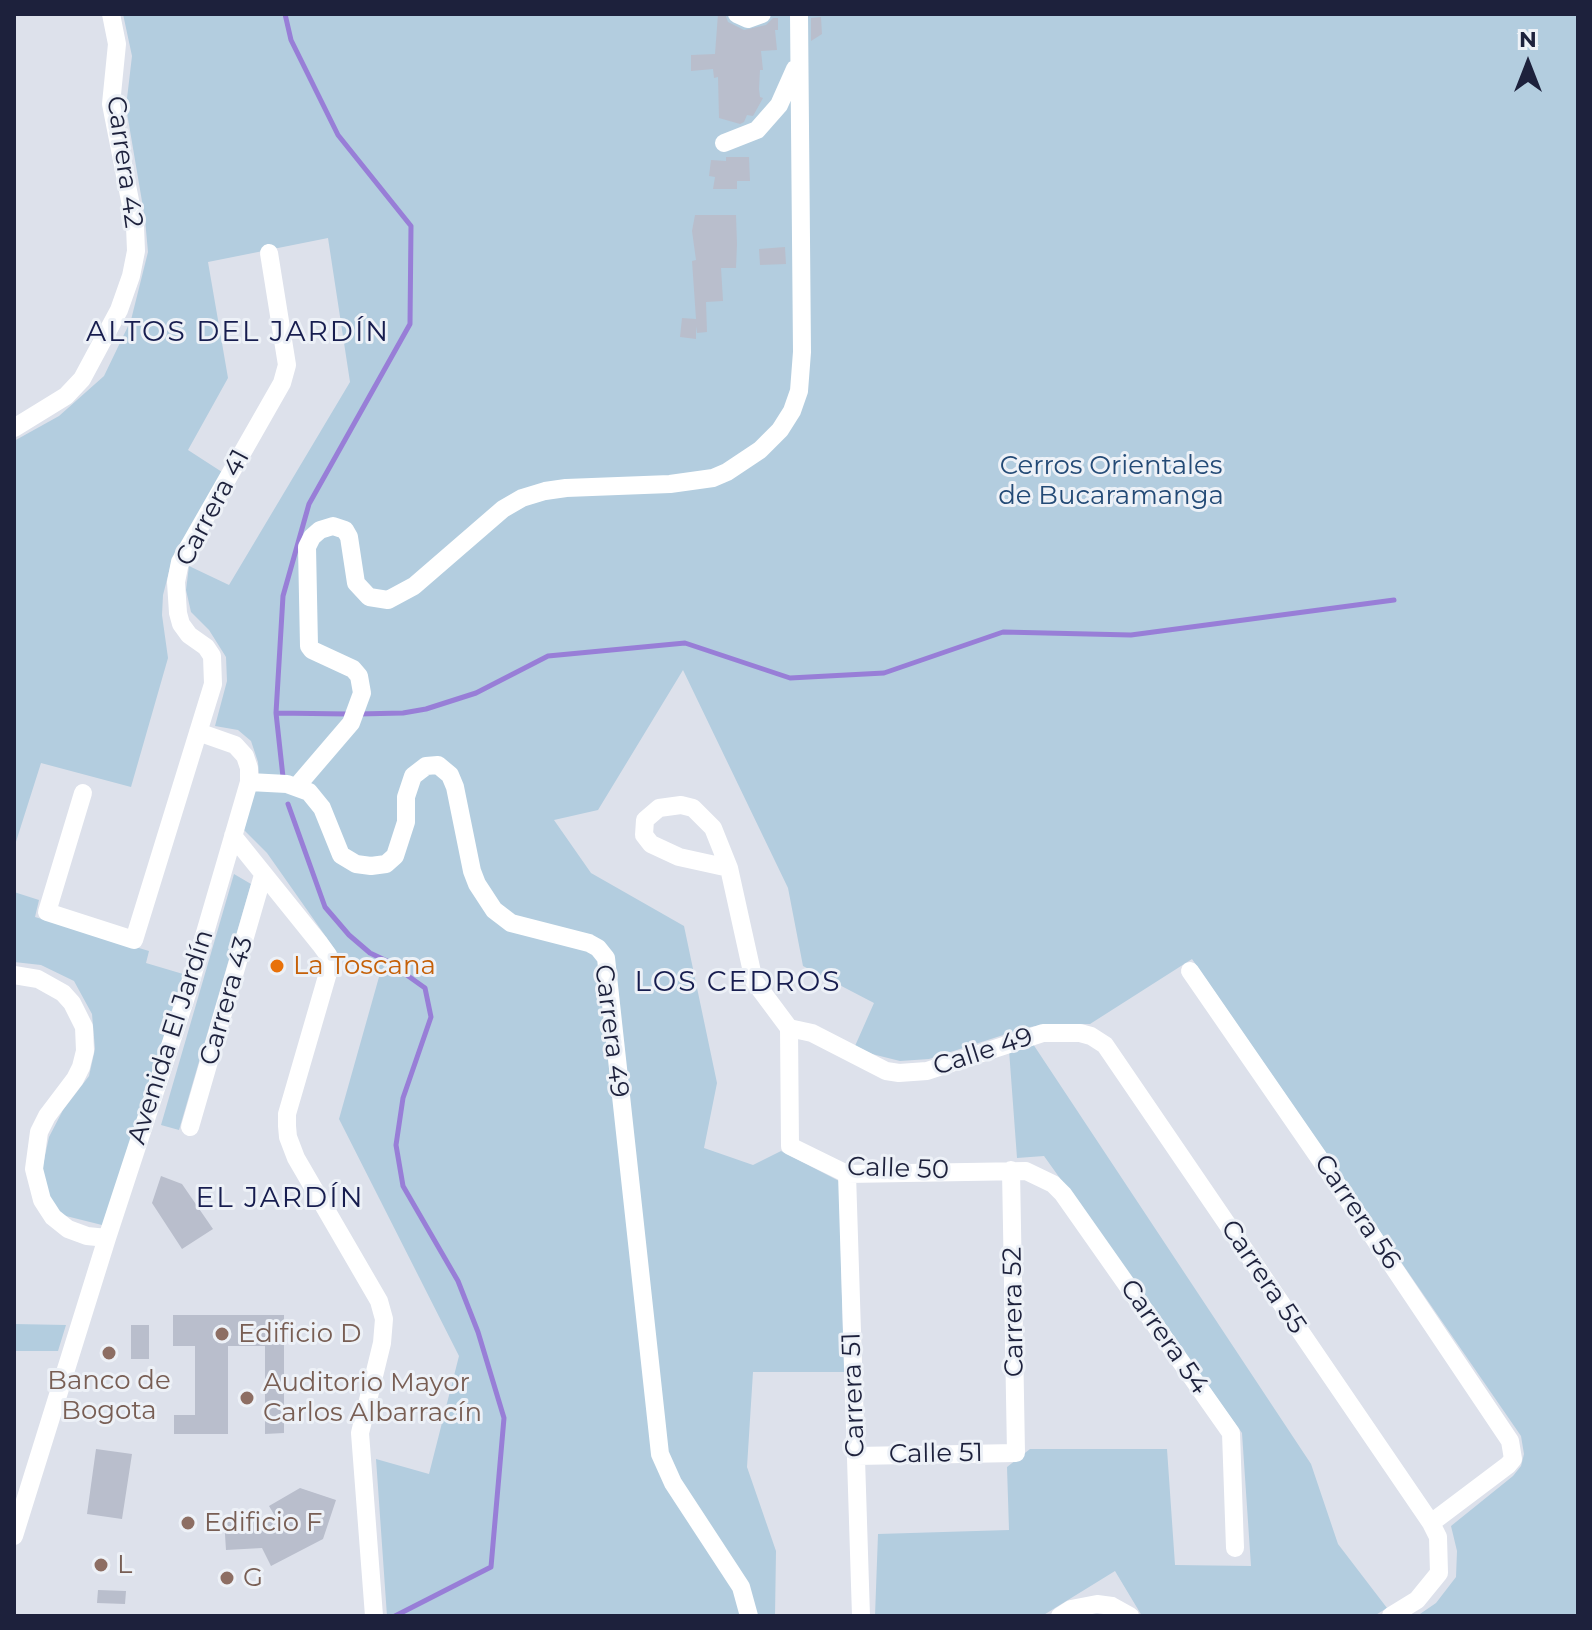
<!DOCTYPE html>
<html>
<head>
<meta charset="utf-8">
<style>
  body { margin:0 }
  #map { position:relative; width:1592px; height:1630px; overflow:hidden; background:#dde1eb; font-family:Montserrat,sans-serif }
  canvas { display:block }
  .frame { position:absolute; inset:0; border:16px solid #1d213c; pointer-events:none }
  .north { position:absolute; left:1488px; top:24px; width:80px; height:80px; -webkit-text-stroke:6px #edf1f7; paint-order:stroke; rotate:0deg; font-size:22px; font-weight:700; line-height:32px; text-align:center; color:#1d213c }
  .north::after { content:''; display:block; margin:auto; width:28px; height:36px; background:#1d213c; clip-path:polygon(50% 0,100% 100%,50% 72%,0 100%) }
</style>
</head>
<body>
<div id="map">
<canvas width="1592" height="1630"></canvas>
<div class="frame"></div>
<div class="north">N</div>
</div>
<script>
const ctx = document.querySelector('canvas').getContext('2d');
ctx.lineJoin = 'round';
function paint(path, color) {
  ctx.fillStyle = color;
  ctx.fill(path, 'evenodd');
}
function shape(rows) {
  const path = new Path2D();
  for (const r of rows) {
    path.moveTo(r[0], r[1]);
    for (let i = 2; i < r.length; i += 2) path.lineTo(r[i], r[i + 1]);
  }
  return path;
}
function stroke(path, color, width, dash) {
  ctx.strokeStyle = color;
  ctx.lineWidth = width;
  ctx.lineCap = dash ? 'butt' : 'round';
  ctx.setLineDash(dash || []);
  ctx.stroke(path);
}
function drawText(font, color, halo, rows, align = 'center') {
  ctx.font = font + ' Montserrat,sans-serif';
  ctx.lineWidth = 6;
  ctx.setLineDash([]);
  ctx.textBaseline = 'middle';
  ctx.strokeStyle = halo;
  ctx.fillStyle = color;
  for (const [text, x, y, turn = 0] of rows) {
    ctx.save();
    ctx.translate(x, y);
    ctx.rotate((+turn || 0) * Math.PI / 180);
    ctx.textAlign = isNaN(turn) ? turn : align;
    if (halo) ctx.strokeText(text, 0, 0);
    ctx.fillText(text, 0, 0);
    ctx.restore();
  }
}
paint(shape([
  [123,14,1578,14,1578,1616,1417,1616,1436,1603,1456,1577,1457,1551,1451,1526,1513,1476,1521,1466,1524,1454,1521,1436,1192,959,1090,1024,1047,1024,1025,1028,929,1059,900,1061,872,1054,855,1046,874,1003,803,966,788,888,683,670,598,810,554,820,591,873,684,926,717,1083,704,1148,753,1165,781,1151,839,1181,844,1372,753,1372,747,1467,776,1551,775,1616,387,1616,376,1459,429,1474,459,1356,339,1119,379,977,343,961,267,853,244,830,259,774,258,762,251,741,238,730,215,726,227,681,226,657,209,630,191,612,186,590,189,566,229,585,350,382,328,238,208,262,228,378,188,450,222,472,171,564,163,595,162,615,168,658,131,787,41,763,14,848,14,441,59,416,104,376,131,320,148,252,145,219,126,107,132,56],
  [234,874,251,884,179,1130,161,1125],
  [14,892,39,900,35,917,149,951,146,963,183,974,106,1226,58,1214,50,1204,41,1174,49,1137,63,1110,89,1076,95,1049,92,1014,74,981,41,965,14,962],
  [1033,1044,1311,1464,1338,1544,1387,1608,1374,1616,1142,1616,1115,1571,1042,1616,875,1616,878,1534,1009,1530,1007,1467,1030,1449,1167,1449,1175,1565,1251,1566,1242,1433,1044,1156,1017,1158,1009,1050],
  [14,1324,66,1325,58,1351,14,1351]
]), '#b3cddf');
stroke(shape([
  [276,713,348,714],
  [358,714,403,713,426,709,476,693,548,656,685,643,790,678,884,673,1003,632,1131,635,1394,600],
  [283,777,276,713,283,596,309,504,410,324,411,226,338,135,291,40,285,14],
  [288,804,325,907,349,935,370,953,387,961,425,988,431,1017,403,1098,396,1145,403,1186,458,1281,478,1332,504,1418,491,1567,395,1616]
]), '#987ed7', 5);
paint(shape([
  [718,14,725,14,728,22,744,30,766,25,773,18,778,18,778,30,775,30,777,50,761,51,763,70,760,70,759,89,760,97,763,98,753,116,747,115,744,122,740,124,719,118,718,77,714,78,713,69,691,71,691,55,715,54],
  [821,17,822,34,811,41,811,18],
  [726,157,749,157,750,181,737,181,737,189,713,189,715,177,709,176,711,160,726,161],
  [695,215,736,215,737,244,736,268,721,268,723,301,706,302,707,332,697,333,696,326,696,339,680,337,682,318,696,319,692,261,696,260,692,231],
  [785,247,786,264,760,265,759,249],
  [161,1176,182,1184,213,1229,182,1249,152,1203],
  [173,1315,284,1315,284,1433,265,1434,265,1346,228,1346,228,1434,174,1434,174,1415,195,1415,195,1346,173,1346],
  [131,1325,149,1325,149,1359,131,1359],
  [96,1449,132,1454,122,1519,87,1514],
  [300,1488,336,1500,323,1539,271,1566,262,1548,226,1550,224,1519,275,1516,269,1506],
  [98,1590,126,1591,125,1604,97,1603]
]), '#b9becc');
stroke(shape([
  [737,14,748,19,762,14],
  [724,143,757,130,779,105,795,69],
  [14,428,66,396,82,379,119,310,131,276,136,251,135,226,111,104,117,44,111,14],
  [249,782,287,784,309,792,322,808,341,855,356,864,371,866,386,864,395,856,406,822,406,797,413,776,426,766,438,765,450,775,455,787,472,871,477,884,494,910,511,923,589,943,598,948,606,958,660,1454,673,1483,741,1587,749,1616],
  [297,786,351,723,362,693,359,676,353,669,312,650,309,646,307,547,312,537,320,530,333,526,345,530,349,537,356,583,369,597,388,600,414,586,503,509,522,498,545,491,566,488,670,484,713,478,727,472,760,450,780,430,792,411,799,391,802,352,799,14],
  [83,793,47,912,134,940,213,684,212,656,206,647,189,635,181,624,178,613,176,582,180,562,282,383,287,365,269,253],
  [233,836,320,944,328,955,330,966,287,1114,287,1126,288,1137,296,1158,379,1301,384,1319,382,1343,360,1433,374,1616],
  [729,868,679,857,651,844,644,835,645,820,659,808,681,805,693,808,713,828,729,868,754,981,789,1028],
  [1190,971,1357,1213,1510,1441,1513,1459,1508,1465,1431,1523],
  [14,975,38,979,63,993,72,1003,84,1027,85,1051,81,1067,75,1079,47,1116,39,1132,34,1169,42,1200,53,1217,68,1229,87,1236,107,1238],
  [789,1028,812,1033,886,1071,899,1073,927,1071,1043,1033,1080,1033,1091,1036,1105,1045,1431,1523,1438,1537,1439,1573,1417,1600,1391,1616],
  [789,1028,790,1146,847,1174,1026,1171,1053,1184,1063,1194,1231,1433,1235,1548],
  [190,1127,263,875],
  [847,1174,861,1616],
  [856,1456,1016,1453,1011,1170],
  [14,1536,107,1238,188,991,249,782,249,768,245,756,235,745,198,732],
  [1060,1616,1071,1609,1097,1604,1112,1606,1130,1616]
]), '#fff', 18);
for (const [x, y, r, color] of [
  [277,966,8,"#e8710a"],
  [222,1334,8,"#8d6e63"],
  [109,1353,8,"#8d6e63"],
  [247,1398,8,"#8d6e63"],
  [188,1523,8,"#8d6e63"],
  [101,1565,8,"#8d6e63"],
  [227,1578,8,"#8d6e63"]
]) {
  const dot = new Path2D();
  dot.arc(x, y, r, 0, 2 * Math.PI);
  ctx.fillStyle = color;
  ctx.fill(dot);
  stroke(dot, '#edf1f7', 3);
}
drawText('26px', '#1d213c', '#edf1f7', [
  ["Carrera 42",124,162,82],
  ["Carrera 41",213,508,-62],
  ["Carrera 43",227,1001,-74],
  ["Carrera 49",611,1031,83],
  ["Avenida El Jardín",171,1037,-72],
  ["Calle 49",983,1052,-18],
  ["Calle 50",898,1169,2],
  ["Carrera 56",1357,1212,56],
  ["Carrera 55",1263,1277,56],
  ["Carrera 52",1014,1312,-91],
  ["Carrera 54",1164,1337,55],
  ["Carrera 51",854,1395,-92],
  ["Calle 51",936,1454,-1]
]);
drawText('26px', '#234a76', '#edf1f7', [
  ["Cerros Orientales",1111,466],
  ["de Bucaramanga",1111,496]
]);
drawText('26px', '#c56008', '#edf1f7', [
  ["La Toscana",293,966]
], 'left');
drawText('26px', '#785e54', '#edf1f7', [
  ["Edificio D",238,1334],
  ["Banco de",109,1381,"center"],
  ["Bogota",109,1411,"center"],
  ["Auditorio Mayor",263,1383],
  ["Carlos Albarracín",263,1413],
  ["Edificio F",204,1523],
  ["L",117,1565],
  ["G",243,1578]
], 'left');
ctx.letterSpacing = '2px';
drawText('28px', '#171d4f', '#edf1f7', [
  ["ALTOS DEL JARDÍN",238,333],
  ["LOS CEDROS",738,983],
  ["EL JARDÍN",280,1199]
]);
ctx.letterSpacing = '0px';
</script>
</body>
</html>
